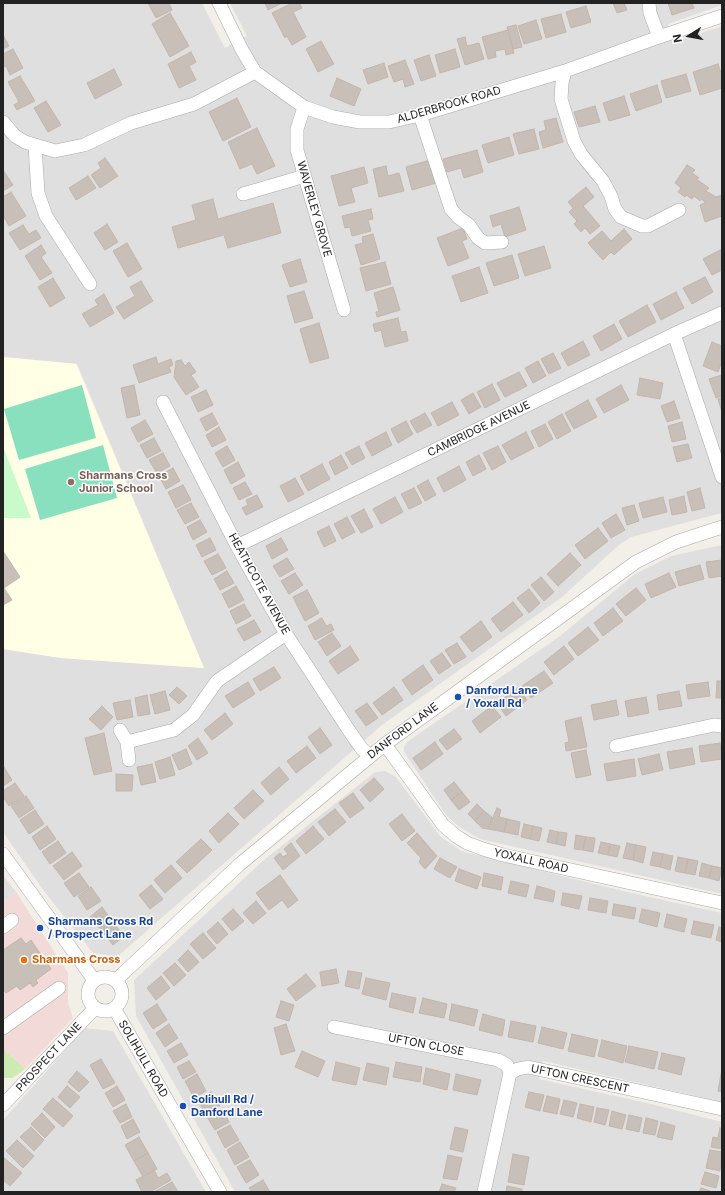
<!DOCTYPE html>
<html>
<head>
<meta charset="utf-8">
<style>
  body { margin:0 }
  #map { position:relative; width:725px; height:1195px; overflow:hidden; background:#f2efe9; font-family:Inter,sans-serif }
  canvas { display:block }
  .frame { position:absolute; inset:0; border:4px solid #222; pointer-events:none }
  .north { position:absolute; left:669px; top:16px; width:40px; height:40px; -webkit-text-stroke:3px #fff; paint-order:stroke; rotate:259deg; font-size:11px; font-weight:700; line-height:16px; text-align:center; color:#222 }
  .north::after { content:''; display:block; margin:auto; width:14px; height:18px; background:#222; clip-path:polygon(50% 0,100% 100%,50% 72%,0 100%) }
</style>
</head>
<body>
<div id="map">
<canvas width="725" height="1195"></canvas>
<div class="frame"></div>
<div class="north">N</div>
</div>
<script>
const ctx = document.querySelector('canvas').getContext('2d');
ctx.lineJoin = 'round';
function paint(path, color) {
  ctx.fillStyle = color;
  ctx.fill(path, 'evenodd');
}
function shape(rows) {
  const path = new Path2D();
  for (const r of rows) {
    if (r.length === 3) {
      path.moveTo(r[0] + r[2], r[1]);
      path.arc(r[0], r[1], r[2], 0, 2 * Math.PI);
      continue;
    }
    path.moveTo(r[0], r[1]);
    for (let i = 2; i < r.length; i += 2) path.lineTo(r[i], r[i + 1]);
  }
  return path;
}
function stroke(path, color, width, dash) {
  ctx.strokeStyle = color;
  ctx.lineWidth = width;
  ctx.lineCap = dash ? 'butt' : 'round';
  ctx.setLineDash(dash || []);
  ctx.stroke(path);
}
function drawText(font, color, halo, rows, align = 'center') {
  ctx.font = font + ' Inter,sans-serif';
  ctx.lineWidth = 3;
  ctx.setLineDash([]);
  ctx.textBaseline = 'middle';
  ctx.strokeStyle = halo;
  ctx.fillStyle = color;
  for (const [text, x, y, turn = 0] of rows) {
    ctx.save();
    ctx.translate(x, y);
    ctx.rotate((+turn || 0) * Math.PI / 180);
    ctx.textAlign = isNaN(turn) ? turn : align;
    if (halo) ctx.strokeText(text, 0, 0);
    ctx.fillText(text, 0, 0);
    ctx.restore();
  }
}
paint(shape([
  [3,3,202,3,225,48,247,36,230,3,722,3,722,5,668,24,674,42,722,26,722,513,631,537,620,544,562,597,382,725,117,957,93,953,44,891,3,832,3,649,61,658,204,668,77,364,3,357],
  [722,545,722,894,480,839,458,826,446,815,404,752,404,747,407,742,560,636,635,574,671,556],
  [385,771,396,777,440,836,461,851,627,892,722,913,722,1102,543,1061,539,1079,651,1104,722,1122,722,1192,235,1192,136,1016,134,980,264,860,375,772],
  [3,875,16,892,3,901],
  [85,1028,113,1031,206,1192,3,1192,3,1120]
]), '#e0dfdf');
paint(shape([
  [16,892,68,973,68,1003,73,1018,25,1069,3,1049,3,901]
]), '#f2dad9');
paint(shape([
  [3,357,76,364,204,668,61,658,3,649,3,518,31,518,3,447]
]), '#ffffe5');
paint(shape([
  [3,1049,25,1069,12,1078,3,1078]
]), '#cdebb0');
paint(shape([
  [3,447,31,518,3,518]
]), '#c8facc');
paint(shape([
  [82,385,96,438,19,460,4,409],
  [103,445,117,498,40,520,25,469]
]), '#88e0be');
const building = shape([
  [148,3,169,3,172,10,156,18,148,3],
  [265,3,282,3,268,10,265,3],
  [292,3,299,3,302,8,293,12,306,37,292,45,287,36,285,38,272,13,292,3],
  [613,3,624,3,627,10,617,13,613,3],
  [668,3,692,3,694,8,672,15,668,3],
  [586,6,591,22,571,28,566,12,586,6],
  [170,13,189,46,170,57,152,24,170,13],
  [561,14,566,32,546,38,541,19,561,14],
  [536,20,542,39,524,44,518,26,536,20],
  [516,25,522,47,513,49,507,27,516,25],
  [508,30,514,53,506,55,505,49,495,51,496,57,488,59,482,37,508,30],
  [3,35,9,46,3,49,3,35],
  [465,37,467,46,479,43,484,59,465,65,457,39,465,37],
  [321,41,334,64,318,72,306,49,321,41],
  [13,49,23,68,10,75,6,66,3,67,3,54,13,49],
  [455,49,460,67,440,73,435,55,455,49],
  [191,52,196,62,189,66,196,80,179,88,168,64,191,52],
  [429,55,436,76,421,81,414,60,429,55],
  [405,60,414,84,405,87,403,79,394,82,388,66,405,60],
  [384,63,388,77,368,84,363,70,384,63],
  [718,64,722,76,722,88,700,95,693,72,718,64],
  [114,69,122,85,95,99,87,83,114,69],
  [686,74,691,91,666,98,661,81,686,74],
  [20,76,35,101,17,110,14,105,19,102,8,82,20,76],
  [337,78,361,89,354,106,330,96,337,78],
  [657,85,662,102,636,111,630,94,657,85],
  [624,96,630,115,609,121,603,103,624,96],
  [237,98,251,127,223,141,209,112,237,98],
  [46,101,61,125,48,132,34,108,46,101],
  [595,106,600,122,579,127,574,112,595,106],
  [556,118,563,142,543,148,539,132,546,130,544,121,556,118],
  [257,128,275,166,257,174,252,164,240,169,228,142,257,128],
  [534,129,539,149,519,154,513,134,534,129],
  [509,137,514,155,488,163,482,145,509,137],
  [477,150,483,172,464,178,461,168,447,172,443,159,477,150],
  [105,158,118,176,100,188,91,175,101,168,98,163,105,158],
  [430,160,436,183,412,190,406,167,430,160],
  [687,165,695,170,692,173,699,178,696,179,709,188,706,191,716,197,722,195,722,216,705,222,700,205,705,203,704,201,701,199,700,201,694,196,692,199,686,195,685,197,678,192,681,188,675,183,687,165],
  [386,166,388,176,399,173,404,191,379,197,373,169,386,166],
  [364,167,368,183,351,188,355,202,339,206,331,176,364,167],
  [3,170,13,185,3,191,3,170],
  [88,176,96,188,76,200,69,188,88,176],
  [586,187,594,197,583,206,600,226,590,234,585,228,581,232,574,224,577,221,569,212,573,208,568,202,586,187],
  [11,192,26,216,9,226,3,215,3,197,11,192],
  [213,199,218,219,273,203,281,233,228,248,224,235,178,248,172,227,196,220,192,205,213,199],
  [519,207,526,230,505,237,501,224,493,227,490,216,519,207],
  [371,209,373,219,368,220,371,231,352,236,350,227,345,228,342,216,371,209],
  [107,224,118,242,105,250,94,233,107,224],
  [23,225,29,234,36,230,41,238,20,250,9,233,23,225],
  [463,228,467,239,462,241,469,258,448,266,437,238,463,228],
  [624,229,632,239,614,255,611,252,603,260,588,243,602,231,611,241,624,229],
  [373,234,380,259,361,265,355,245,363,243,362,237,373,234],
  [127,243,142,269,128,277,113,251,127,243],
  [41,245,46,253,41,257,52,273,40,280,25,256,41,245],
  [544,246,551,268,525,276,518,254,544,246],
  [722,249,722,270,712,275,703,259,722,249],
  [512,255,519,278,494,286,486,263,512,255],
  [300,259,307,282,290,287,282,265,300,259],
  [385,262,391,284,366,291,360,268,385,262],
  [479,267,488,293,461,302,452,276,479,267],
  [705,277,713,292,692,304,683,288,705,277],
  [53,278,65,298,50,307,38,287,53,278],
  [141,281,153,301,124,319,116,307,135,296,130,287,141,281],
  [393,287,400,310,377,317,376,312,379,311,374,293,393,287],
  [304,291,313,318,295,323,287,296,304,291],
  [676,292,684,308,661,320,653,304,676,292],
  [104,294,114,313,90,327,82,314,98,305,95,300,104,294],
  [647,305,656,322,628,337,619,321,647,305],
  [398,318,401,332,406,331,408,341,385,347,381,330,375,332,373,324,398,318],
  [319,323,329,358,310,363,300,329,319,323],
  [614,324,622,339,601,351,593,336,614,324],
  [583,341,590,355,568,366,561,353,583,341],
  [712,342,722,346,722,361,718,372,703,366,712,342],
  [553,353,561,368,549,374,541,359,553,353],
  [156,357,158,364,171,359,173,365,169,367,171,372,139,383,133,365,156,357],
  [181,360,185,366,189,362,196,372,191,375,199,387,186,395,174,377,176,361,181,360],
  [538,361,546,376,533,383,525,368,538,361],
  [519,372,527,386,505,397,497,383,519,372],
  [722,375,722,396,716,398,709,379,722,375],
  [640,378,663,383,660,399,637,395,640,378],
  [492,384,500,400,485,408,477,392,492,384],
  [134,385,140,415,127,418,121,388,134,385],
  [621,385,629,400,604,413,596,399,621,385],
  [206,390,213,405,198,412,191,397,206,390],
  [473,393,481,407,469,414,461,400,473,393],
  [722,398,722,412,718,399,722,398],
  [588,400,597,417,574,429,565,413,588,400],
  [674,401,680,418,667,422,661,406,674,401],
  [452,402,459,415,438,426,431,413,452,402],
  [212,413,218,424,206,431,200,419,212,413],
  [425,413,432,425,417,433,410,421,425,413],
  [562,414,571,431,557,439,548,422,562,414],
  [145,420,153,434,138,442,131,428,145,420],
  [406,421,413,434,398,443,391,429,406,421],
  [682,422,686,439,672,442,668,426,682,422],
  [545,424,553,439,539,447,531,431,545,424],
  [219,427,226,440,212,447,206,435,219,427],
  [386,432,392,445,372,456,365,443,386,432],
  [526,432,534,448,511,460,502,445,526,432],
  [154,438,161,451,147,458,140,445,154,438],
  [688,444,692,458,677,462,673,447,688,444],
  [227,446,235,460,223,467,215,453,227,446],
  [359,446,365,458,352,465,345,453,359,446],
  [498,446,506,462,492,470,483,453,498,446],
  [163,453,170,466,157,473,149,460,163,453],
  [341,455,348,468,335,475,329,462,341,455],
  [479,455,486,469,473,476,466,462,479,455],
  [238,462,245,476,231,484,224,470,238,462],
  [322,464,330,479,308,491,300,476,322,464],
  [459,466,466,480,444,492,437,478,459,466],
  [173,468,180,481,166,489,159,476,173,468],
  [295,478,304,494,288,502,280,486,295,478],
  [428,480,436,495,425,501,417,486,428,480],
  [245,482,252,494,239,500,233,488,245,482],
  [183,485,191,500,176,508,168,492,183,485],
  [414,488,422,503,409,509,401,494,414,488],
  [700,488,705,508,692,511,687,492,700,488],
  [257,495,263,507,246,515,242,508,248,505,246,500,257,495],
  [684,496,687,512,672,515,669,500,684,496],
  [395,497,403,512,381,524,373,509,395,497],
  [663,497,667,512,643,518,639,503,663,497],
  [191,503,199,517,185,524,177,510,191,503],
  [634,505,639,521,627,525,622,508,634,505],
  [364,509,373,527,361,533,351,516,364,509],
  [616,514,625,530,611,538,602,523,616,514],
  [347,517,355,532,342,539,334,524,347,517],
  [200,520,207,532,193,540,187,527,200,520],
  [329,526,336,541,324,547,317,532,329,526],
  [598,528,608,541,585,559,575,545,598,528],
  [210,538,216,550,202,557,196,545,210,538],
  [281,538,288,550,272,559,266,546,281,538],
  [3,551,20,577,4,588,12,600,3,605,3,551],
  [570,553,581,565,558,586,547,574,570,553],
  [218,554,226,568,212,575,204,561,218,554],
  [287,558,294,569,280,577,273,566,287,558],
  [722,560,722,576,709,578,706,562,722,560],
  [700,565,704,579,679,586,675,572,700,565],
  [227,571,234,583,220,590,214,579,227,571],
  [295,573,303,585,289,594,281,581,295,573],
  [669,573,676,587,651,598,645,584,669,573],
  [541,577,554,592,544,601,531,585,541,577],
  [236,586,244,600,229,608,222,594,236,586],
  [636,588,646,600,626,616,616,604,636,588],
  [529,589,540,603,529,613,517,598,529,589],
  [307,590,319,613,305,621,293,597,307,590],
  [513,602,523,615,501,632,491,619,513,602],
  [244,604,251,616,236,624,230,611,244,604],
  [613,608,623,621,603,636,594,623,613,608],
  [322,618,326,626,331,624,334,630,315,640,308,626,322,618],
  [254,620,261,632,244,641,237,629,254,620],
  [481,621,492,637,472,652,460,637,481,621],
  [588,627,599,640,578,656,568,643,588,627],
  [332,633,341,646,327,656,318,642,332,633],
  [457,643,466,657,454,664,445,650,457,643],
  [350,646,359,660,338,674,329,661,350,646],
  [564,646,574,659,554,675,544,662,564,646],
  [442,653,451,666,439,674,430,661,442,653],
  [423,665,433,680,412,695,402,680,423,665],
  [274,667,281,678,260,691,253,679,274,667],
  [544,671,553,683,531,698,522,686,544,671],
  [717,681,722,681,722,698,716,698,717,681],
  [248,682,255,694,233,708,225,696,248,682],
  [708,682,710,696,688,699,686,685,708,682],
  [177,687,187,696,179,704,169,695,177,687],
  [394,687,403,700,382,715,373,703,394,687],
  [518,688,527,700,506,716,497,703,518,688],
  [165,691,170,710,155,714,150,695,165,691],
  [679,691,682,706,659,710,657,695,679,691],
  [147,695,150,714,138,716,135,698,147,695],
  [646,697,649,713,628,717,625,701,646,697],
  [130,700,133,717,117,720,113,703,130,700],
  [616,700,619,715,594,720,591,705,616,700],
  [367,703,378,718,366,726,355,711,367,703],
  [102,706,113,717,101,730,89,719,102,706],
  [492,706,501,717,480,733,472,721,492,706],
  [225,713,233,724,212,740,204,730,225,713],
  [581,717,587,747,566,751,565,743,569,742,565,721,581,717],
  [320,728,332,745,320,754,308,737,320,728],
  [454,729,462,739,447,750,439,740,454,729],
  [104,733,112,771,94,775,85,738,104,733],
  [198,738,208,753,197,760,188,746,198,738],
  [435,742,443,754,421,770,413,758,435,742],
  [720,743,722,759,701,762,699,746,720,743],
  [307,746,316,758,296,773,287,761,307,746],
  [692,748,695,764,670,769,667,752,692,748],
  [186,749,192,764,179,770,172,755,186,749],
  [586,750,591,775,576,778,571,753,586,750],
  [659,754,663,770,642,775,638,759,659,754],
  [170,757,175,775,160,779,155,762,170,757],
  [634,759,636,776,607,781,604,764,634,759],
  [152,764,156,782,141,785,137,767,152,764],
  [4,767,12,780,3,786,3,768,4,767],
  [279,767,289,779,271,795,261,783,279,767],
  [116,774,133,775,132,791,116,791,116,774],
  [374,778,384,789,370,802,360,790,374,778],
  [454,782,462,792,451,800,444,790,454,782],
  [15,783,24,796,9,806,3,797,3,791,15,783],
  [253,790,264,801,244,819,234,808,253,790],
  [462,792,470,802,459,810,451,800,462,792],
  [353,793,364,808,350,818,339,803,353,793],
  [26,796,34,808,19,818,11,806,26,796],
  [477,804,484,811,475,821,468,814,477,804],
  [497,808,501,810,499,817,507,819,504,832,488,829,497,808],
  [335,809,346,822,329,836,318,822,335,809],
  [35,810,44,824,29,834,20,820,35,810],
  [484,811,492,817,488,829,482,828,475,821,484,811],
  [228,813,239,824,219,843,209,831,228,813],
  [402,814,415,831,402,841,389,824,402,814],
  [507,819,520,822,518,835,504,832,507,819],
  [524,824,533,826,530,839,521,837,524,824],
  [47,826,56,839,40,850,32,837,47,826],
  [313,826,324,839,306,854,296,841,313,826],
  [533,826,542,828,539,841,530,839,533,826],
  [550,830,558,832,556,844,547,842,550,830],
  [558,832,567,833,565,846,556,844,558,832],
  [417,833,437,856,425,869,419,862,421,858,407,843,417,833],
  [576,835,586,837,583,850,574,849,576,835],
  [586,837,595,838,593,852,583,850,586,837],
  [201,839,212,850,187,873,176,862,201,839],
  [58,841,66,853,50,864,42,852,58,841],
  [601,842,610,844,608,855,598,853,601,842],
  [291,843,300,856,283,870,274,858,280,853,283,857,288,854,284,849,291,843],
  [627,843,636,845,633,860,623,858,627,843],
  [610,844,620,846,617,857,608,855,610,844],
  [636,845,646,847,643,863,633,860,636,845],
  [72,852,82,866,64,880,53,866,72,852],
  [653,852,663,854,660,867,650,865,653,852],
  [663,854,673,856,670,870,660,867,663,854],
  [678,857,688,859,685,873,675,871,678,857],
  [440,858,457,867,450,878,434,869,440,858],
  [688,859,698,861,695,875,685,873,688,859],
  [702,863,712,866,709,878,699,876,702,863],
  [171,865,182,878,165,893,154,880,171,865],
  [712,866,722,868,719,881,709,878,712,866],
  [459,869,481,877,477,889,455,881,459,869],
  [79,873,89,887,74,897,64,883,79,873],
  [484,873,503,877,501,890,482,886,484,873],
  [280,875,298,900,288,908,282,900,269,910,256,893,280,875],
  [511,881,529,885,526,897,508,893,511,881],
  [151,885,163,899,150,909,139,895,151,885],
  [537,886,555,891,553,902,534,898,537,886],
  [91,887,101,901,87,910,78,896,91,887],
  [563,893,582,896,579,909,561,905,563,893],
  [590,898,608,901,606,913,588,910,590,898],
  [256,901,266,913,253,924,243,913,256,901],
  [614,904,636,908,634,919,612,915,614,904],
  [102,907,113,922,102,931,90,917,102,907],
  [233,909,244,921,232,931,222,919,233,909],
  [642,909,660,913,657,927,639,922,642,909],
  [667,914,687,919,684,932,664,927,667,914],
  [694,921,714,925,711,938,691,934,694,921],
  [113,922,124,936,113,945,102,931,113,922],
  [218,922,228,934,217,944,207,932,218,922],
  [719,927,722,928,722,942,716,940,719,927],
  [203,933,216,948,203,959,190,944,203,933],
  [21,938,26,944,31,940,51,969,36,980,38,983,33,987,30,983,20,990,17,986,6,993,3,989,3,950,21,938],
  [188,950,199,962,188,972,178,960,188,950],
  [175,963,186,975,174,986,163,973,175,963],
  [336,969,339,983,322,986,320,972,336,969],
  [348,971,362,973,359,989,345,986,348,971],
  [306,974,316,986,296,1001,287,989,306,974],
  [161,976,170,988,156,1000,147,988,161,976],
  [366,978,390,983,386,1000,362,994,366,978],
  [392,993,416,998,413,1013,389,1007,392,993],
  [423,998,447,1004,444,1018,419,1013,423,998],
  [281,1001,294,1005,289,1021,276,1017,281,1001],
  [157,1004,167,1020,153,1029,143,1013,157,1004],
  [452,1004,478,1010,474,1026,449,1020,452,1004],
  [483,1014,505,1020,502,1036,479,1030,483,1014],
  [511,1021,536,1026,533,1042,508,1037,511,1021],
  [169,1024,178,1038,165,1047,156,1033,169,1024],
  [286,1024,295,1051,281,1055,274,1028,286,1024],
  [542,1027,567,1033,563,1049,538,1043,542,1027],
  [572,1034,598,1040,594,1057,568,1051,572,1034],
  [602,1040,627,1046,623,1063,598,1056,602,1040],
  [181,1043,188,1055,174,1063,167,1051,181,1043],
  [629,1046,658,1052,654,1069,625,1062,629,1046],
  [302,1051,325,1061,318,1077,295,1067,302,1051],
  [662,1053,685,1058,681,1075,658,1069,662,1053],
  [101,1059,115,1083,103,1089,90,1065,101,1059],
  [189,1061,196,1072,183,1079,177,1067,189,1061],
  [336,1062,360,1068,356,1085,332,1080,336,1062],
  [396,1062,422,1067,420,1082,393,1077,396,1062],
  [367,1063,389,1068,386,1085,363,1080,367,1063],
  [426,1068,450,1074,447,1090,423,1084,426,1068],
  [722,1069,722,1092,718,1091,722,1069],
  [77,1071,89,1082,79,1092,68,1082,77,1071],
  [197,1074,206,1091,194,1098,185,1081,197,1074],
  [456,1074,481,1080,477,1095,453,1090,456,1074],
  [67,1086,80,1097,70,1108,58,1097,67,1086],
  [117,1086,125,1100,113,1107,105,1093,117,1086],
  [211,1092,220,1105,206,1114,198,1101,211,1092],
  [529,1092,544,1095,540,1111,525,1107,529,1092],
  [547,1096,560,1099,557,1114,543,1111,547,1096],
  [53,1098,73,1116,63,1127,43,1109,53,1098],
  [564,1100,577,1103,573,1117,560,1114,564,1100],
  [126,1104,132,1117,120,1123,113,1111,126,1104],
  [580,1104,594,1107,591,1122,577,1118,580,1104],
  [597,1108,609,1110,605,1125,594,1122,597,1108],
  [222,1109,229,1122,215,1130,207,1117,222,1109],
  [612,1111,626,1115,622,1129,609,1126,612,1111],
  [42,1113,55,1127,45,1138,31,1124,42,1113],
  [629,1115,642,1118,639,1132,626,1129,629,1115],
  [646,1118,658,1121,655,1135,643,1133,646,1118],
  [133,1119,140,1132,127,1139,121,1126,133,1119],
  [661,1122,675,1126,672,1140,657,1137,661,1122],
  [230,1125,239,1140,225,1148,217,1132,230,1125],
  [31,1127,44,1140,34,1151,20,1137,31,1127],
  [455,1127,468,1130,463,1152,450,1149,455,1127],
  [720,1128,722,1129,722,1149,711,1147,713,1137,718,1138,720,1128],
  [139,1137,148,1153,134,1161,125,1145,139,1137],
  [17,1140,34,1156,23,1168,6,1151,17,1140],
  [240,1142,249,1157,235,1165,227,1150,240,1142],
  [710,1150,722,1152,720,1171,706,1168,710,1150],
  [148,1153,157,1169,143,1177,134,1161,148,1153],
  [513,1154,529,1157,524,1185,508,1182,513,1154],
  [448,1155,462,1158,457,1180,443,1178,448,1155],
  [3,1157,22,1173,10,1186,3,1180,3,1157],
  [250,1160,259,1175,246,1183,237,1167,250,1160],
  [154,1170,158,1178,167,1173,171,1180,150,1192,142,1192,136,1180,154,1170],
  [705,1172,719,1176,716,1188,701,1184,705,1172],
  [263,1180,270,1192,252,1192,249,1188,263,1180],
  [172,1182,178,1192,154,1192,172,1182],
  [442,1184,456,1188,454,1192,439,1192,442,1184],
  [507,1186,522,1189,522,1192,506,1192,507,1186],
  [701,1188,713,1192,699,1192,701,1188]
]);
paint(building, '#c7bfb8');
stroke(building, '#c4b6ab', 1);
const minor = shape([
  [219,3,242,50,255,72,304,107,333,117,360,122,389,122,420,115,565,71,659,37,722,16],
  [649,3,650,13,659,37],
  [565,71,562,83,561,99,574,141,581,154,603,181,611,196,615,209,621,217,642,226,648,226,679,210],
  [304,107,297,129,297,150,344,310],
  [420,115,451,209,458,217,469,225,478,238,485,243,502,242],
  [3,122,15,136,25,142,55,151,84,145,131,123,194,104,255,72],
  [35,146,38,193,46,216,90,284],
  [243,194,305,176],
  [674,334,722,477],
  [163,402,237,546,286,634,350,732,362,749,370,756],
  [237,546,674,334,722,313],
  [120,730,127,742,129,760],
  [127,742,174,730,193,715,217,681,286,634],
  [384,745,389,750,443,825,456,836,467,843,483,849,503,855,722,903],
  [616,746,714,725,722,726],
  [3,854,94,980],
  [3,927,12,920],
  [105,994,17],
  [116,980,240,864,384,745,636,562,676,542,722,527],
  [114,1008,220,1192],
  [334,1027,498,1060,507,1065,510,1073],
  [3,1028,59,988],
  [3,1105,95,1008],
  [484,1192,510,1073,518,1069,528,1067,722,1109]
]);
stroke(minor, '#a9a9a9', 14);
stroke(minor, '#fff', 13);
for (const [x, y, r, color] of [
  [71,482,4,"#8d6e63"],
  [458,697,4,"#1a4fb4"],
  [40,928,4,"#1a4fb4"],
  [24,960,4,"#e8710a"],
  [183,1106,4,"#1a4fb4"]
]) {
  const dot = new Path2D();
  dot.arc(x, y, r, 0, 2 * Math.PI);
  ctx.fillStyle = color;
  ctx.fill(dot);
  stroke(dot, '#fff', 1.5);
}
drawText('11px', '#222', '#fff', [
  ["ALDERBROOK ROAD",449,105,-16],
  ["WAVERLEY GROVE",314,209,74],
  ["CAMBRIDGE AVENUE",479,429,-26],
  ["HEATHCOTE AVENUE",259,584,61],
  ["DANFORD LANE",403,731,-37],
  ["YOXALL ROAD",531,861,13],
  ["UFTON CLOSE",426,1045,11],
  ["PROSPECT LANE",49,1057,-47],
  ["SOLIHULL ROAD",143,1059,60],
  ["UFTON CRESCENT",580,1079,12]
]);
drawText('bold 11px', '#785e54', '#fff', [
  ["Sharmans Cross",79,476],
  ["Junior School",79,489]
], 'left');
drawText('bold 11px', '#164399', '#fff', [
  ["Danford Lane",466,691],
  ["/ Yoxall Rd",466,704],
  ["Sharmans Cross Rd",48,922],
  ["/ Prospect Lane",48,935],
  ["Solihull Rd /",191,1100],
  ["Danford Lane",191,1113]
], 'left');
drawText('bold 11px', '#c56008', '#fff', [
  ["Sharmans Cross",32,960]
], 'left');
</script>
</body>
</html>
